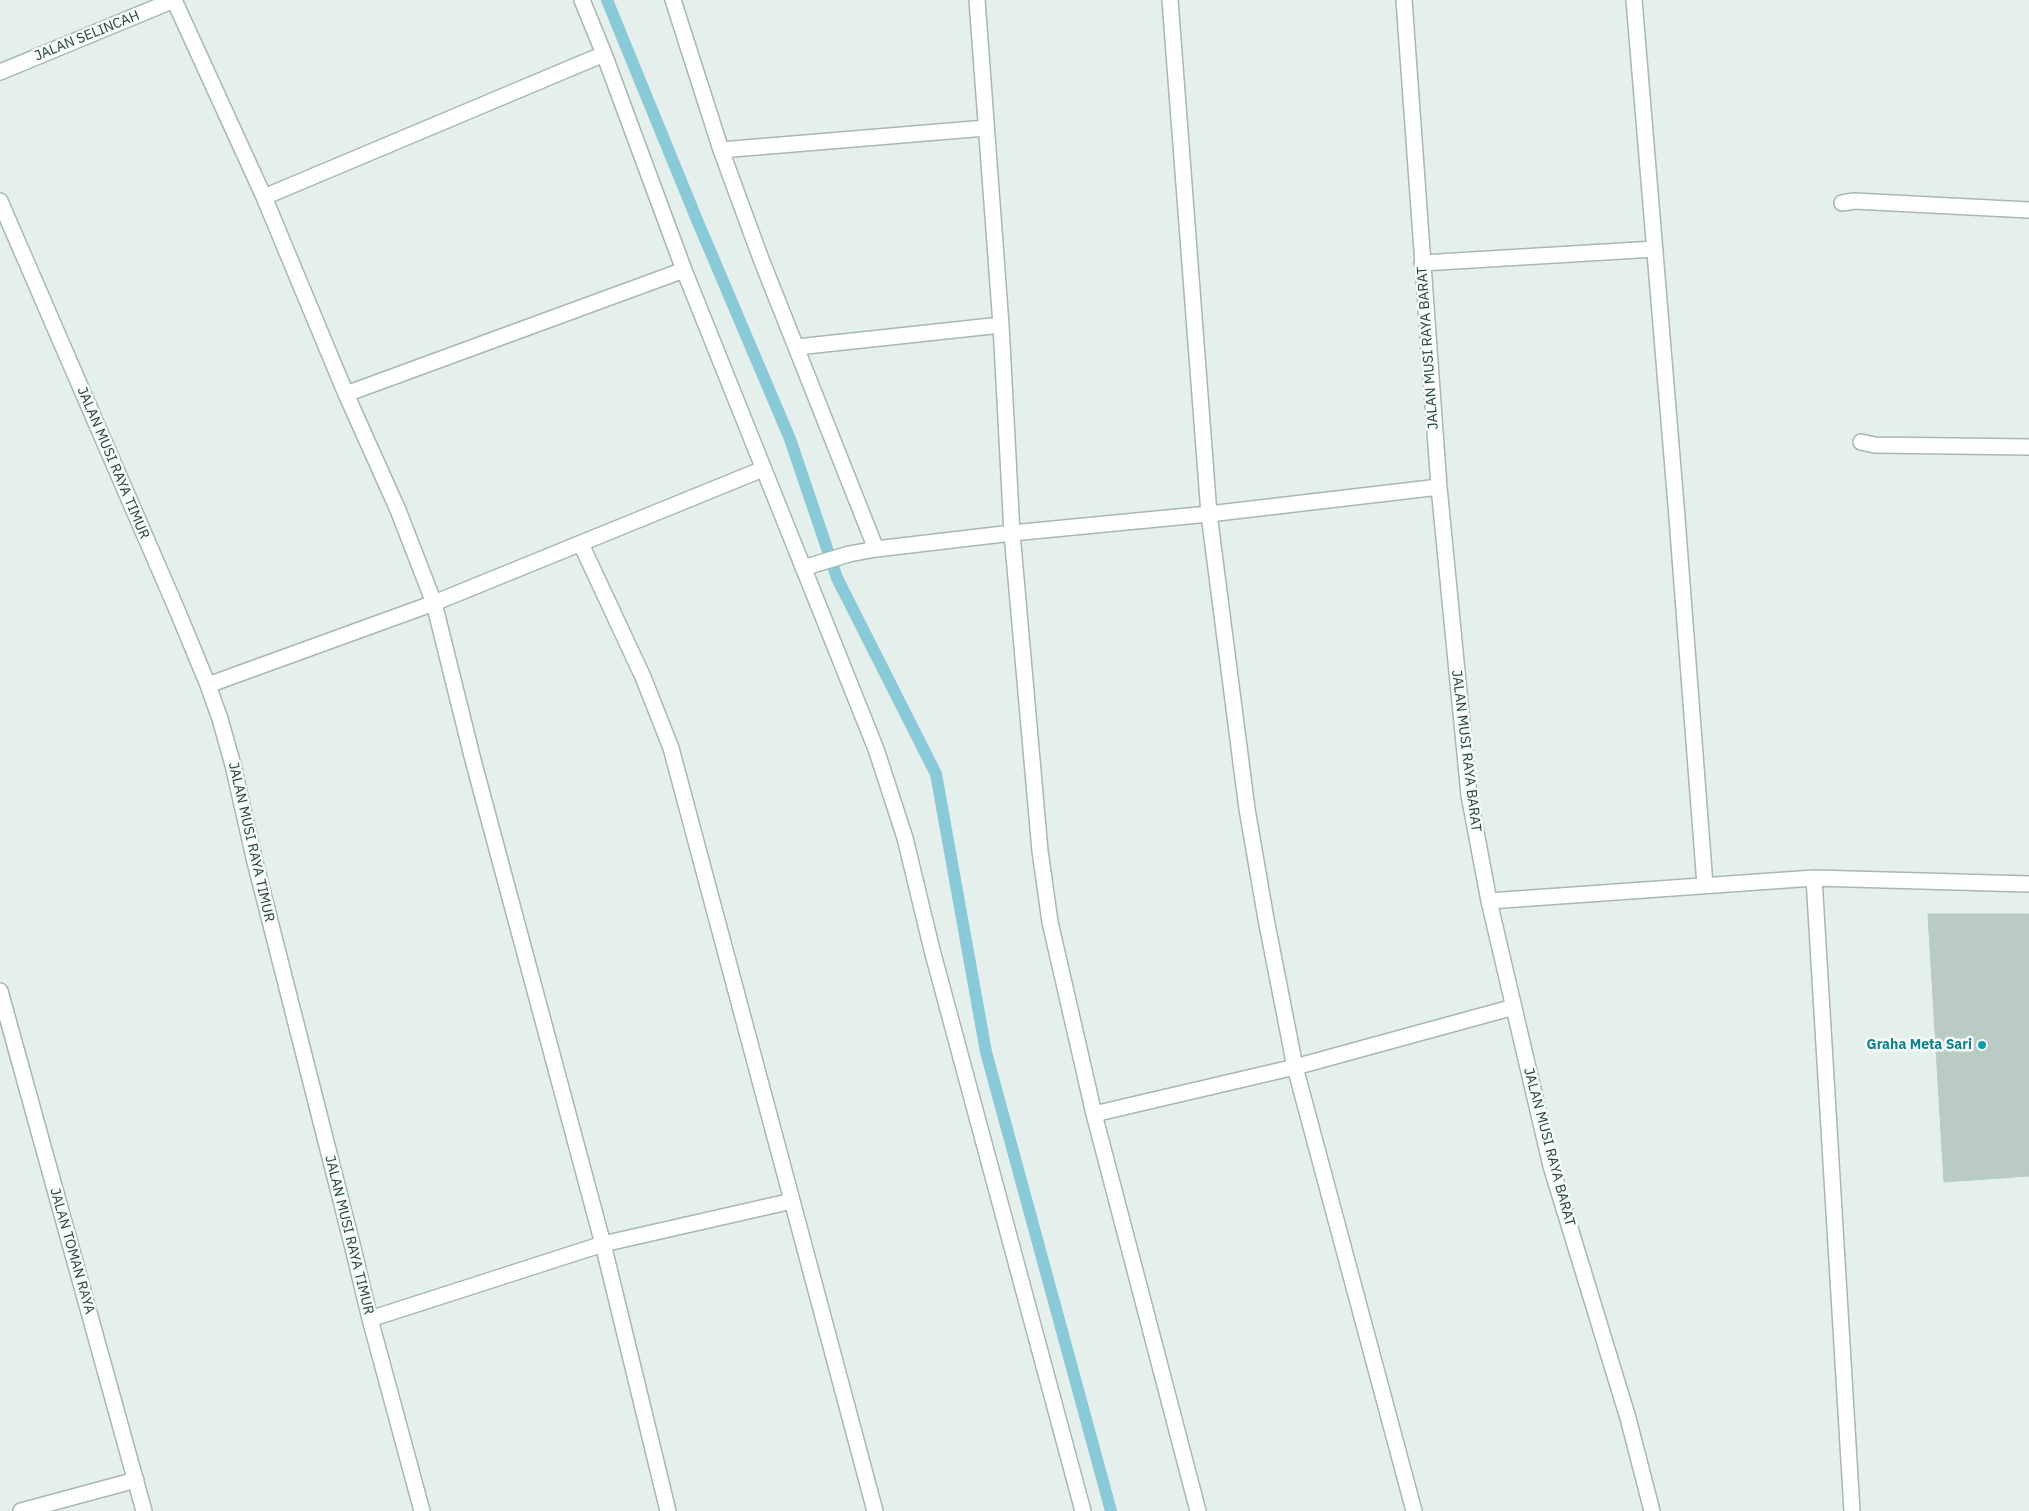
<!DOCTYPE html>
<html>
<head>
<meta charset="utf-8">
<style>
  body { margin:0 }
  canvas { display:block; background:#e5efeb }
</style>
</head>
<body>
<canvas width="2029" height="1511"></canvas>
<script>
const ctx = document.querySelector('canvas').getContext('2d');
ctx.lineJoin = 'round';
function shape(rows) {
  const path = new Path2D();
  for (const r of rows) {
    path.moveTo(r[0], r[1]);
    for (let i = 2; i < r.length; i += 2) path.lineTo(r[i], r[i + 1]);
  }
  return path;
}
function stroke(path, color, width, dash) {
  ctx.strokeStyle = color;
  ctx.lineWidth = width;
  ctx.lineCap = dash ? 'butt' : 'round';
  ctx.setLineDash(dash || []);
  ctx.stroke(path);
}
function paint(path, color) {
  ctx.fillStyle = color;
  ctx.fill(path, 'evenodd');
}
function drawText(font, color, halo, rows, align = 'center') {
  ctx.font = font + ' "IBM Plex Sans",sans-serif';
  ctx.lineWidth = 5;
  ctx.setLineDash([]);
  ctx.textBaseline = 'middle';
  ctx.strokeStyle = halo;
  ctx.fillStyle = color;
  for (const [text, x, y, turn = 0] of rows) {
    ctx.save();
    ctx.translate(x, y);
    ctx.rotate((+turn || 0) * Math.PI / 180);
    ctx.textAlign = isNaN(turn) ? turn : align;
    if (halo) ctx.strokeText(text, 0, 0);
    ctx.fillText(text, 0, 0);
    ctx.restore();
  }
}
stroke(shape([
  [607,0,697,220,790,439,837,578,936,774,986,1052,1111,1511]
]), '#8ac9d8', 12);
const building = shape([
  [1928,914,2029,914,2029,1176,1944,1182,1928,914]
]);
paint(building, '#bacbc4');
stroke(building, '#b7cac3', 1);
const street = shape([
  [174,0,264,197,346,394,398,510,434,603,473,760,603,1244,668,1511],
  [582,0,604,54,684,270,876,749,905,838,932,950,1083,1511],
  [673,0,721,150,761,259,876,549],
  [977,0,1001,325,1012,533,1040,851,1050,922,1094,1114,1198,1511],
  [1170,0,1209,514,1247,809,1266,919,1295,1067,1414,1511],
  [1404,0,1439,487,1469,795,1489,901,1551,1166,1628,1418,1652,1511],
  [1634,0,1676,505,1705,885],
  [0,72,174,0],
  [721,150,986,128],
  [264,197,604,54],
  [0,201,177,610,208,685,220,719,233,765,255,862,352,1244,370,1319,422,1511],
  [1842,203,1854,201,2029,210],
  [1422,263,1655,249],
  [797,347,1001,325],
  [346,394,684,270],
  [1861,442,1875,445,2029,447],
  [581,544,643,677,671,748,875,1511],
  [803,568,849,554,876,549,1012,533,1209,514,1439,487],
  [208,685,434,603,763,469],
  [1814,878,1852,1511],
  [1489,901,1814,878,2029,884],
  [0,991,144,1511],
  [1094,1114,1295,1067,1514,1007],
  [370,1319,603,1244,792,1201],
  [21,1511,136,1480]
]);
stroke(street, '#a7b8b3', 18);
stroke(street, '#fff', 15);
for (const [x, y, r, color] of [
  [1982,1045,5,"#0f9aa8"]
]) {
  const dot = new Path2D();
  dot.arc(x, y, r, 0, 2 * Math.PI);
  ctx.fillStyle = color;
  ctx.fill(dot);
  stroke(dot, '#f7fbf9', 2);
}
drawText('14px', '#22433c', '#f7fbf9', [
  ["JALAN SELINCAH",87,36,-22],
  ["JALAN MUSI RAYA BARAT",1428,348,-94],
  ["JALAN MUSI RAYA TIMUR",113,463,67],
  ["JALAN MUSI RAYA BARAT",1466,751,83],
  ["JALAN MUSI RAYA TIMUR",251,842,77],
  ["JALAN MUSI RAYA BARAT",1549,1147,75],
  ["JALAN MUSI RAYA TIMUR",349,1235,76],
  ["JALAN TOMAN RAYA",72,1251,74]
]);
drawText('bold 14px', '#0d838f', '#f7fbf9', [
  ["Graha Meta Sari",1972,1045]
], 'right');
</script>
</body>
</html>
